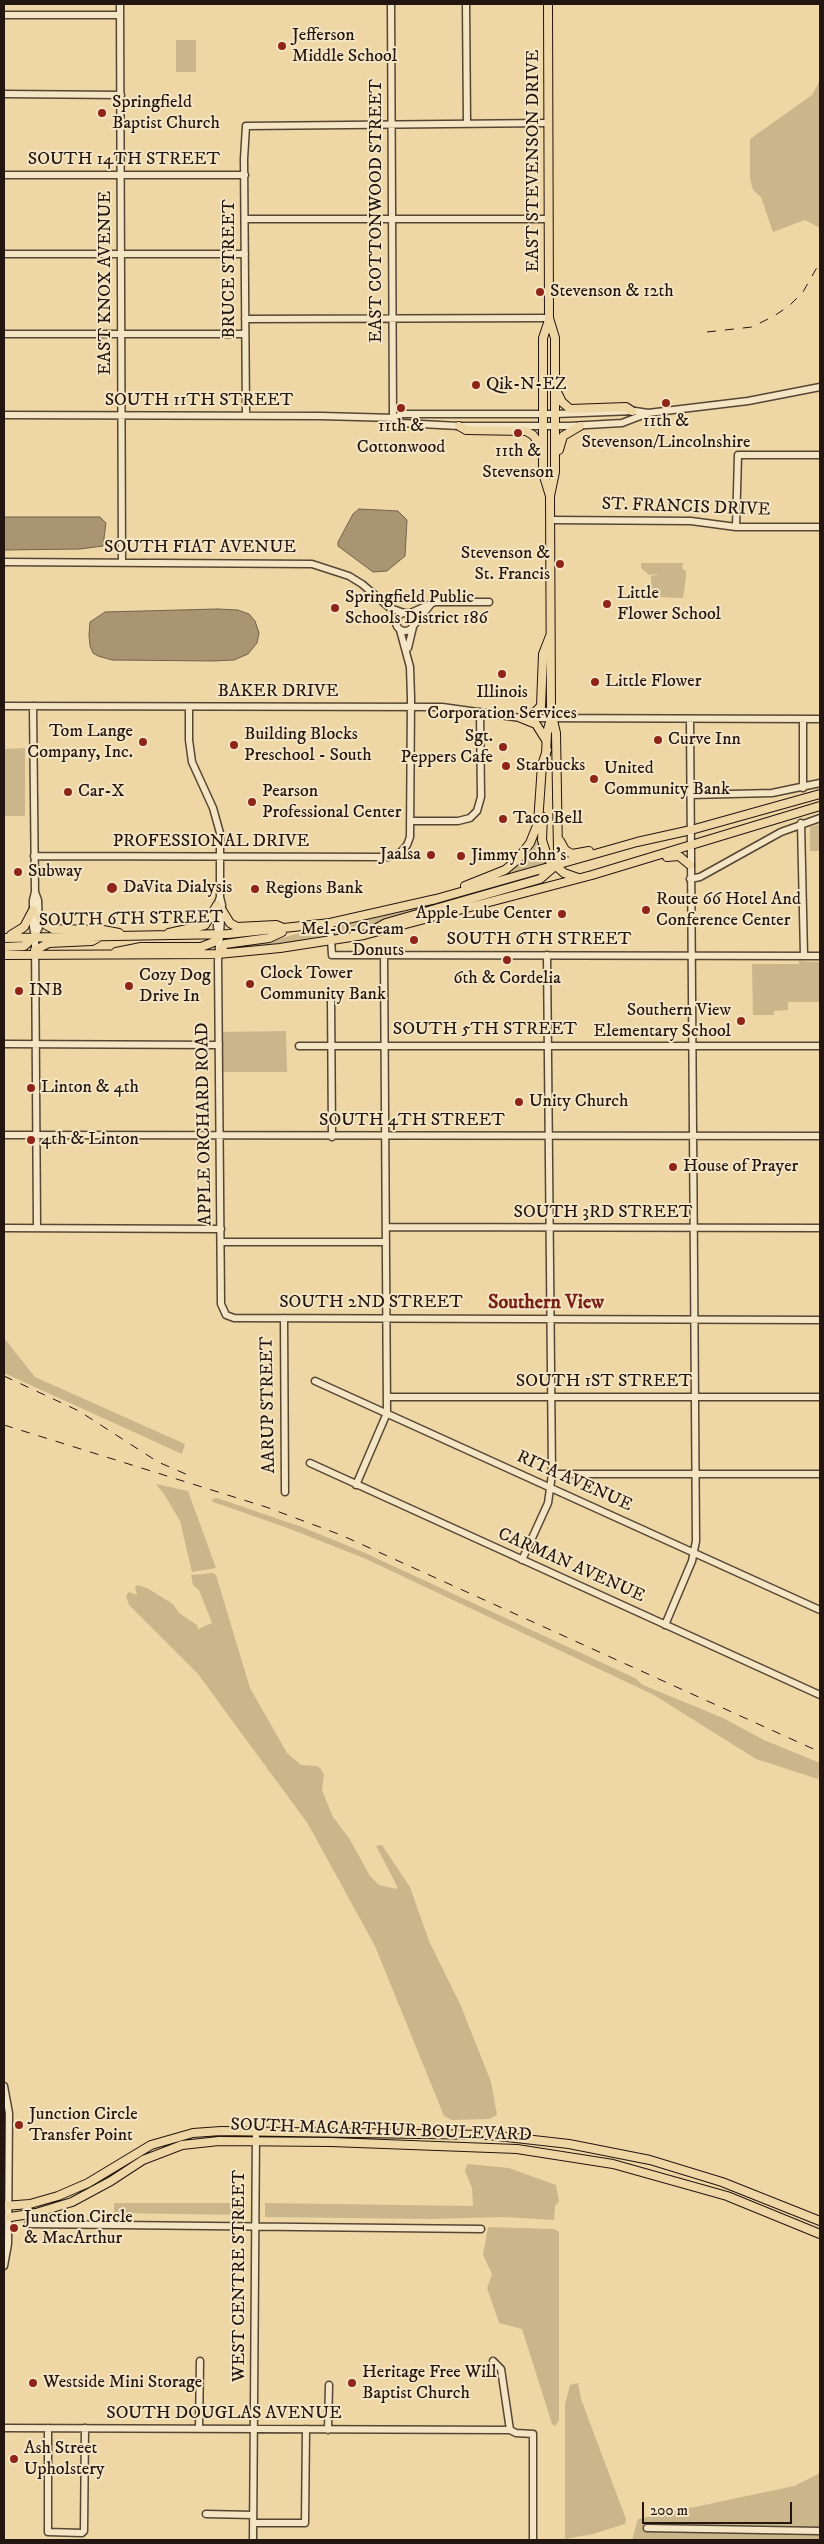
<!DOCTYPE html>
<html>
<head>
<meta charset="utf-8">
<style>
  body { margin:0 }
  #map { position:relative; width:824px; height:2544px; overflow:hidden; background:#eed7a5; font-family:"IM FELL DW Pica",serif }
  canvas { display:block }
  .frame { position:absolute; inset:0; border:5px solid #23150f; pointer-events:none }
  .scale { position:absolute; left:642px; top:2502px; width:150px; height:22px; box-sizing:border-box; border:2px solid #23150f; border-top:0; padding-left:6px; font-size:15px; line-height:18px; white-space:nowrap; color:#23150f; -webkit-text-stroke:4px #f4e5c4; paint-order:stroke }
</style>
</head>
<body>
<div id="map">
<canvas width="824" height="2544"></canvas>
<div class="frame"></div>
<div class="scale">200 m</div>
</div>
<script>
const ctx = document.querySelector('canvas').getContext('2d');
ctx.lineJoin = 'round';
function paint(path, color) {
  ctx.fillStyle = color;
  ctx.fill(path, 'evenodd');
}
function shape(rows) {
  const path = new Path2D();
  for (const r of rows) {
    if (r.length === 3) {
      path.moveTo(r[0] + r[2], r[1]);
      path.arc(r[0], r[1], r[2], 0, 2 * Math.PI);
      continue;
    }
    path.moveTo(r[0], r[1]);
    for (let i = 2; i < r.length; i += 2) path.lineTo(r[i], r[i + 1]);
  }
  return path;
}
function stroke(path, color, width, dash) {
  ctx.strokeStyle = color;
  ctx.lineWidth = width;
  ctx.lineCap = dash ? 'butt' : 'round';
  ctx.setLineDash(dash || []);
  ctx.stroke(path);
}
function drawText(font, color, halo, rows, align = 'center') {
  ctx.font = font + ' "IM FELL DW Pica",serif';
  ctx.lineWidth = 4;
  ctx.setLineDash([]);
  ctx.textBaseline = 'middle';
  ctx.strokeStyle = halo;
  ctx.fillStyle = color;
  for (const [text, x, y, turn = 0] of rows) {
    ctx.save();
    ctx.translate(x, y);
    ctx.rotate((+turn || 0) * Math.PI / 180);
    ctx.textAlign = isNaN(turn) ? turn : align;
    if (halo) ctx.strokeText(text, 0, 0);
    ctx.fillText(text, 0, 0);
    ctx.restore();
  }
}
paint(shape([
  [176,40,196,40,196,72,176,72],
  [820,80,820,228,805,220,773,232,761,197,753,190,750,178,750,139,812,95],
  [641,563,683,563,682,568,686,571,686,577,683,598,653,597,651,594,651,576,659,574,649,575,641,568],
  [25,748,25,816,4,816,4,749],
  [820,824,820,851,810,851,810,827],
  [535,838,539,839,544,864,509,874,508,870],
  [539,875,539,876,336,935,336,929,342,925,408,911],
  [310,930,322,932,326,937,236,949,228,946,279,939],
  [799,961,820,962,820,1002,788,1002,788,1010,774,1011,774,1015,753,1015,752,964,799,964],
  [286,1031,287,1072,222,1072,221,1032],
  [4,1338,35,1377,185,1444,182,1454,4,1373],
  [156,1484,188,1491,216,1568,192,1572,180,1521,164,1494],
  [217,1498,302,1527,363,1552,635,1678,643,1685,723,1718,764,1740,820,1763,818,1779,756,1759,654,1695,366,1559,285,1527,213,1502,212,1499],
  [213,1573,216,1575,250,1688,287,1753,301,1765,317,1766,321,1769,324,1775,322,1790,333,1817,349,1838,370,1876,379,1885,397,1889,397,1886,376,1846,382,1845,410,1887,429,1941,461,2006,491,2082,497,2115,489,2119,452,2120,444,2116,375,1946,308,1824,198,1674,129,1605,126,1596,129,1592,137,1595,135,1588,137,1585,147,1588,173,1604,179,1613,197,1625,198,1629,212,1623,199,1590,193,1585,191,1575],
  [467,2164,509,2168,556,2185,559,2202,555,2206,554,2220,503,2217,429,2219,265,2217,265,2203,473,2206,472,2188,465,2171],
  [114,2203,245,2203,245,2215,114,2213],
  [488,2227,554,2229,559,2232,559,2420,555,2426,552,2424,522,2329,499,2323,487,2288,492,2274,483,2255],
  [578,2383,581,2399,626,2519,625,2524,593,2534,565,2539,565,2404,570,2385],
  [820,2473,820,2540,632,2540,638,2519,794,2486]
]), '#cbb68c');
const water = shape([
  [359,509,398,511,407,520,405,556,387,571,373,572,338,546,338,542,353,514,359,509],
  [4,517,100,517,106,523,103,546,80,549,4,550,4,517],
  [217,609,238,610,249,614,255,621,259,633,257,643,248,654,234,660,213,661,112,660,98,656,93,653,90,646,89,635,90,622,105,612,217,609]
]);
paint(water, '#a99572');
stroke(water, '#73624a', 1);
const minor = shape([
  [120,4,122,563],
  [391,4,393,418],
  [466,4,467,123],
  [4,15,120,15],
  [4,94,121,95],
  [4,175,245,175],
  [245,219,549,219],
  [4,254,245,254],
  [245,319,549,318],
  [4,334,245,334],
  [4,415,321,416,395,418,401,423,459,426,569,426,622,423,648,413],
  [246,416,244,159,246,126,548,123],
  [395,418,402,414,555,414,635,411,648,413,748,401,820,387],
  [551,520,691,521,736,527,820,527],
  [736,527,738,455,820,455],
  [4,562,312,564,349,576,362,584,390,608,404,613],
  [405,622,9],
  [408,614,435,602,489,602],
  [414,625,431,604],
  [408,648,413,627],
  [4,706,442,707,521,718,820,719],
  [33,706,35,892,33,900,33,927,35,936,37,1228],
  [189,707,189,740,192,762,213,808,220,833,220,897,217,905,217,927,219,935],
  [803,719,803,788],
  [690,795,772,793,820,783],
  [410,821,458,821,470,818,477,811,481,797,480,712],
  [801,823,804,956],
  [34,856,388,857,400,853,407,845,410,837,411,698,410,667,400,630],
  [690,879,700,877,781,832,820,818],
  [35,892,38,900,39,927,35,936],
  [220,897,222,905,218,961,221,1304,226,1315,234,1318,820,1320],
  [330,923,332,955,820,956],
  [331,996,332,1137],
  [4,1044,219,1045],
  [299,1046,820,1046],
  [4,1135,820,1136],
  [386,1227,820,1228],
  [4,1228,221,1229],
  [221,1242,386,1242],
  [284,1318,285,1492],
  [315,1381,820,1610],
  [387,1397,820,1397],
  [310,1463,820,1695],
  [552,1474,820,1474],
  [356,1485,387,1413,384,955],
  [522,1560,548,1503,552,1474,547,955],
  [665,1625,692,1561,696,1541,690,719],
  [4,2086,9,2113,8,2244,4,2266],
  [95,2213,95,2224],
  [28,2224,481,2229],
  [493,2361,501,2369,510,2430],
  [4,2428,510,2430,516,2433,533,2434,533,2540],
  [48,2428,48,2532,82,2533,84,2531,85,2428],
  [199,2429,200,2361],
  [328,2430,329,2385],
  [206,2514,253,2515],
  [254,2523,305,2523,306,2429],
  [647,2528,820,2531],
  [253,2540,256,2131]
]);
const major = shape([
  [549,320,543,338,543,473,550,496],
  [557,392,562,402,570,409,626,407,632,411],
  [459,426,466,430,526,431,533,435,542,448],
  [559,450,563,436,580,426],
  [521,718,535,712,541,706,543,654,550,636],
  [521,718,536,724,546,740],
  [546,754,547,733,551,718],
  [543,817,542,840,548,859,564,873,578,878],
  [560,841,565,850,572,854,589,851],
  [667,857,679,856,690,865],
  [465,886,505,870,517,860,530,843,538,823,542,765,547,750],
  [222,910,230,923,237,927,276,925,281,927],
  [39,916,46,925,53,929,103,930,119,933],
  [169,933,205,925,217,905],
  [11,935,24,927,33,910],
  [364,935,386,923,540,879,555,866,558,853,556,733,551,712,550,496,555,472,555,338,549,318,548,4],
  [4,938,228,934,330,923,436,899,637,842,691,830,820,794],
  [4,947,24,946,35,936],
  [35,950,49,943,92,941,101,936],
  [116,952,141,947,201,947,214,942,219,935],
  [218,954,225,944,269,938,282,932],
  [4,955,218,954,280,948,364,935,592,875,820,806],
  [4,2206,30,2204,58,2196,88,2183,151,2145,193,2133,221,2131,489,2135,569,2144,650,2160,722,2182,820,2221],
  [4,2218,36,2213,72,2202,111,2181,143,2160,182,2145,219,2141,331,2142,517,2149,613,2164,727,2196,820,2234]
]);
stroke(minor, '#564634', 9);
stroke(major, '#23150f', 10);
stroke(minor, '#f4e5c4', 6);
stroke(major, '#eed7a5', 8);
stroke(shape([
  [707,332,752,327,774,316,789,306,803,292,820,262],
  [4,1376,79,1411,158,1462,188,1475],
  [4,1425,266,1507,341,1535,820,1752]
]), '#23150f', 1, [9, 9]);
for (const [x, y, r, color] of [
  [282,46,5,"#8f2418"],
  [102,113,5,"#8f2418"],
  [540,292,5,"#8f2418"],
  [476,385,5,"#8f2418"],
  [666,403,5,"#8f2418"],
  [401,408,5,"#8f2418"],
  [518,433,5,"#8f2418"],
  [560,564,5,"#8f2418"],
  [607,604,5,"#8f2418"],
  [335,608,5,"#8f2418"],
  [502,674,5,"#8f2418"],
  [595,682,5,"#8f2418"],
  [658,740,5,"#8f2418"],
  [143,742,5,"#8f2418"],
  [234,745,5,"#8f2418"],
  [503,747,5,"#8f2418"],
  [506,766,5,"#8f2418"],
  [594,779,5,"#8f2418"],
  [68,792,5,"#8f2418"],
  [252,802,5,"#8f2418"],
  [503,819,5,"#8f2418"],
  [431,855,5,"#8f2418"],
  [461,856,5,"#8f2418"],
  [18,872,5,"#8f2418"],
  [112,888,6,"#8f2418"],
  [255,889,5,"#8f2418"],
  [646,910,5,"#8f2418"],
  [562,914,5,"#8f2418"],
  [414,940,5,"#8f2418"],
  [507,960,5,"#8f2418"],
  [250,984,5,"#8f2418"],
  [129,986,5,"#8f2418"],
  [19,991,5,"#8f2418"],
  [741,1021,5,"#8f2418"],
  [31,1088,5,"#8f2418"],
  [519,1102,5,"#8f2418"],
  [31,1140,5,"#8f2418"],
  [673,1167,5,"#8f2418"],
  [19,2125,5,"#8f2418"],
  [14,2228,5,"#8f2418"],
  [33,2383,5,"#8f2418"],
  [352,2383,5,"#8f2418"],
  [14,2459,5,"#8f2418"]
]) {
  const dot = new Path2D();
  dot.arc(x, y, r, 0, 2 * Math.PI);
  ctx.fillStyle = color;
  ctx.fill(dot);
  stroke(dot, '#f4e5c4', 2);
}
drawText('18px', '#23150f', '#f4e5c4', [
  ["Jefferson",292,36],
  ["Middle School",292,57],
  ["Springfield",112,103],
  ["Baptist Church",112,124],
  ["Stevenson & 12th",550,292],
  ["Qik-N-EZ",486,385],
  ["11th &",666,422,"center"],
  ["Stevenson/Lincolnshire",666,443,"center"],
  ["11th &",401,427,"center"],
  ["Cottonwood",401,448,"center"],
  ["11th &",518,452,"center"],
  ["Stevenson",518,473,"center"],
  ["Stevenson &",550,554,"right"],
  ["St. Francis",550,575,"right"],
  ["Little",617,594],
  ["Flower School",617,615],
  ["Springfield Public",345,598],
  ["Schools District 186",345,619],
  ["Little Flower",605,682],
  ["Illinois",502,693,"center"],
  ["Corporation Services",502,714,"center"],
  ["Tom Lange",133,732,"right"],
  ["Company, Inc.",133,753,"right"],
  ["Building Blocks",244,735],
  ["Preschool - South",244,756],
  ["Sgt.",493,737,"right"],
  ["Peppers Cafe",493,758,"right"],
  ["Curve Inn",668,740],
  ["Starbucks",516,766],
  ["United",604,769],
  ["Community Bank",604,790],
  ["Car-X",78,792],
  ["Pearson",262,792],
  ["Professional Center",262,813],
  ["Taco Bell",513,819],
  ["Jaalsa",421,855,"right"],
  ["Jimmy John's",471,856],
  ["Subway",28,872],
  ["DaVita Dialysis",123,888],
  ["Regions Bank",265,889],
  ["Route 66 Hotel And",656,900],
  ["Conference Center",656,921],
  ["Apple Lube Center",552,914,"right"],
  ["Mel-O-Cream",404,930,"right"],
  ["Donuts",404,951,"right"],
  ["Clock Tower",260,974],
  ["Community Bank",260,995],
  ["Cozy Dog",139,976],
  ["Drive In",139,997],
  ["6th & Cordelia",507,979,"center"],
  ["INB",29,991],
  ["Southern View",731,1011,"right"],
  ["Elementary School",731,1032,"right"],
  ["Linton & 4th",41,1088],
  ["Unity Church",529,1102],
  ["4th & Linton",41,1140],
  ["House of Prayer",683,1167],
  ["Junction Circle",29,2115],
  ["Transfer Point",29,2136],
  ["Junction Circle",24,2218],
  ["& MacArthur",24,2239],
  ["Heritage Free Will",362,2373],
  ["Baptist Church",362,2394],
  ["Westside Mini Storage",43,2383],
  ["Ash Street",24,2449],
  ["Upholstery",24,2470]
], 'left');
drawText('18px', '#23150f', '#f4e5c4', [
  ["SOUTH 14TH STREET",124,160],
  ["EAST STEVENSON DRIVE",534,161,-90],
  ["EAST COTTONWOOD STREET",377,211,-90],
  ["BRUCE STREET",230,269,-90],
  ["EAST KNOX AVENUE",106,283,-90],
  ["SOUTH 11TH STREET",199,401],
  ["ST. FRANCIS DRIVE",686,508,2],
  ["SOUTH FIAT AVENUE",200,548],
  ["BAKER DRIVE",278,692],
  ["PROFESSIONAL DRIVE",211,842],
  ["SOUTH 6TH STREET",131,920,-1],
  ["SOUTH 6TH STREET",539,940],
  ["SOUTH 5TH STREET",485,1030],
  ["SOUTH 4TH STREET",412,1121],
  ["APPLE ORCHARD ROAD",205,1124,-91],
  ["SOUTH 3RD STREET",603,1213],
  ["SOUTH 2ND STREET",371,1303],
  ["SOUTH 1ST STREET",604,1382],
  ["AARUP STREET",269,1405,-91],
  ["RITA AVENUE",574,1482,24],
  ["CARMAN AVENUE",571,1566,24],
  ["SOUTH MACARTHUR BOULEVARD",381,2131,2],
  ["WEST CENTRE STREET",240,2276,-90],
  ["SOUTH DOUGLAS AVENUE",224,2414]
]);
drawText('bold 20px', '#7a1f14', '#f4e5c4', [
  ["Southern View",546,1304]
]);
</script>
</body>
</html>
